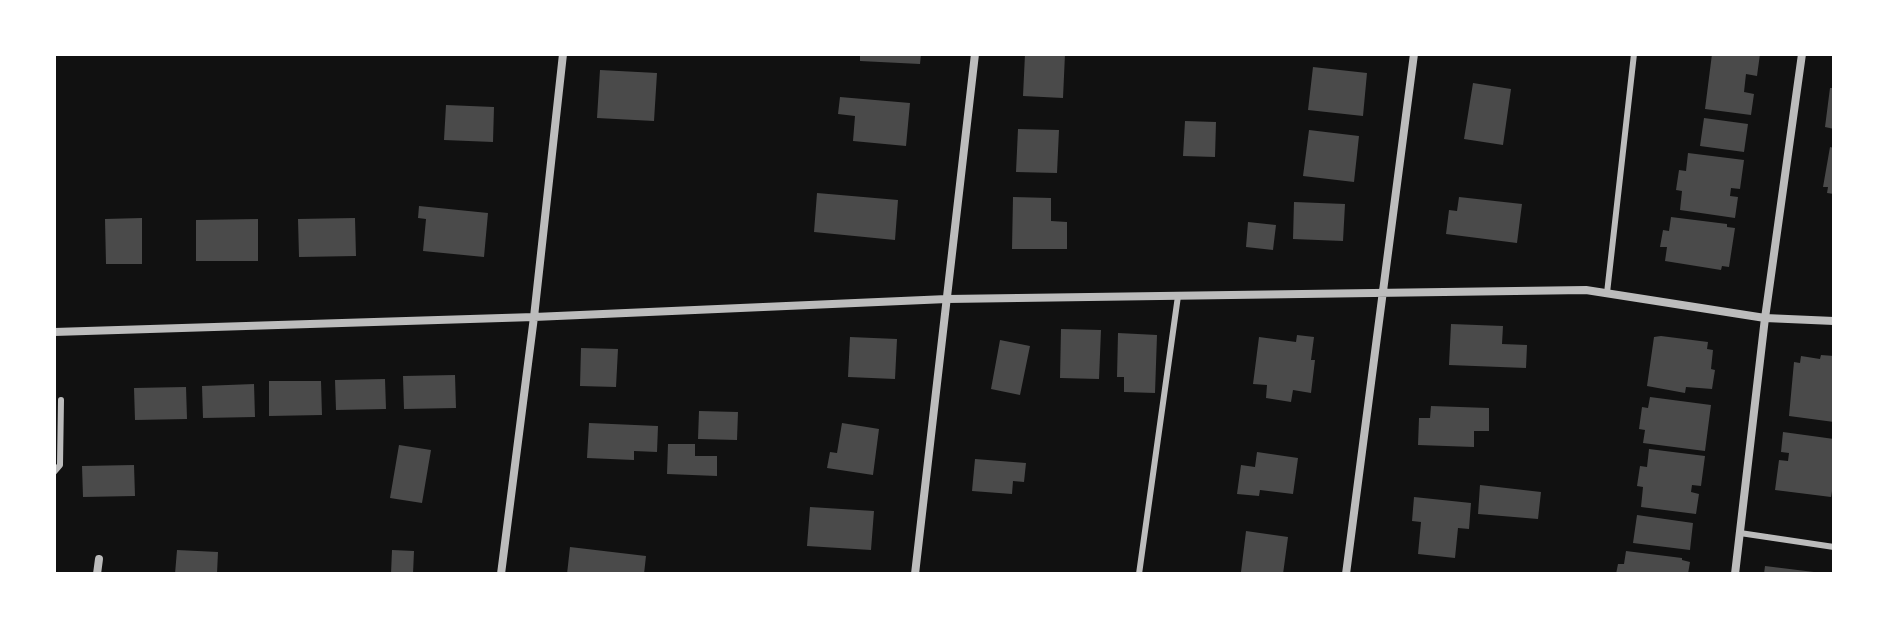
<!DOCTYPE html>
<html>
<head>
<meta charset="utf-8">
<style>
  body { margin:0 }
  #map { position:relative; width:1888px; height:628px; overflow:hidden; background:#111; font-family:"Sofia Sans Condensed",sans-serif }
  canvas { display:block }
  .frame { position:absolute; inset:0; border:56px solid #fff; pointer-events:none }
</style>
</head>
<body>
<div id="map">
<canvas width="1888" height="628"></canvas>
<div class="frame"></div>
</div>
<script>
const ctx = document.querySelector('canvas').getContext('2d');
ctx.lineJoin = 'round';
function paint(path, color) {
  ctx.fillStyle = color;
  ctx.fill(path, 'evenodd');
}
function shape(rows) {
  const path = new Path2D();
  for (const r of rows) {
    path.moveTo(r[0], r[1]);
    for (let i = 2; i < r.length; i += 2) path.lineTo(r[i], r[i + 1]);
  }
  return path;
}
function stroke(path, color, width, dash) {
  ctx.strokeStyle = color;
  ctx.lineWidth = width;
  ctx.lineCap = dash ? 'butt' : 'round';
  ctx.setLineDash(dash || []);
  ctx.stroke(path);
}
paint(shape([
  [860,54,921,54,920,64,860,61],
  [1025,54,1065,54,1063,98,1023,96],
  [1712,54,1760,54,1757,76,1746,74,1744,92,1754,94,1751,115,1705,109],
  [1313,67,1367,73,1363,116,1308,110],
  [600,70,657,73,654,121,597,118],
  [1473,83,1511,89,1503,145,1464,139],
  [1830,88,1834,88,1834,129,1825,127],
  [840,97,910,103,906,146,853,141,855,116,838,114],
  [446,105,494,107,493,142,444,140],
  [1704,118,1748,124,1744,152,1700,146],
  [1185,121,1216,122,1215,157,1183,156],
  [1018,129,1059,130,1057,173,1016,172],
  [1309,130,1359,136,1354,182,1303,176],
  [1830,147,1834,148,1834,194,1827,193,1828,187,1823,187],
  [1688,153,1744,160,1740,189,1731,188,1730,196,1738,197,1735,218,1680,210,1682,191,1676,190,1679,170,1686,171],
  [817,193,898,200,895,240,814,232],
  [1013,197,1051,198,1051,221,1067,222,1067,249,1012,249],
  [1459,197,1522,204,1517,243,1446,234,1449,210,1457,211],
  [1294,202,1345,204,1343,241,1293,239],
  [419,206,488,213,484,257,423,251,426,219,418,218],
  [1671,217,1727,224,1727,227,1735,228,1729,267,1722,266,1721,270,1665,261,1667,247,1660,247,1663,230,1669,231],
  [142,218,142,264,106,264,105,219],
  [355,218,356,256,299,257,298,219],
  [258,219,258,261,196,261,196,220],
  [1248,222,1276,225,1273,250,1246,247],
  [1451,324,1503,326,1502,344,1527,345,1526,368,1449,365],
  [1061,329,1101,330,1099,379,1060,378],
  [1118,333,1157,335,1155,393,1124,392,1124,377,1117,377],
  [1297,335,1314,337,1311,360,1315,360,1311,393,1293,390,1291,402,1266,398,1267,385,1253,384,1259,337,1296,342],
  [1661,336,1708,342,1707,349,1713,350,1711,369,1715,370,1712,389,1686,387,1685,393,1647,386,1654,337],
  [850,337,897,339,895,379,848,377],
  [1000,340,1030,346,1020,395,991,389],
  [581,348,618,349,616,387,580,386],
  [1821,355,1834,356,1834,422,1789,416,1794,362,1800,363,1801,356,1820,359],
  [455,375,456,408,404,409,403,376],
  [385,379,386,409,336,410,335,380],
  [269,381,321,381,322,415,269,416],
  [254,384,255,417,203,418,202,386],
  [186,387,187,419,135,420,134,388],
  [1650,397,1711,405,1705,451,1643,443,1645,430,1639,429,1642,407,1648,408],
  [1431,406,1489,408,1489,431,1474,431,1474,447,1418,445,1419,418,1430,418],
  [699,411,738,412,737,440,698,439],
  [589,423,658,426,657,452,634,451,634,460,587,458],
  [842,423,879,429,873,475,827,468,830,452,837,453],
  [1783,432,1834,439,1834,479,1831,497,1775,490,1779,460,1788,461,1789,453,1781,452],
  [668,444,695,444,695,456,717,456,717,476,667,474],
  [399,445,431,450,422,503,390,498],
  [1649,449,1705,456,1701,486,1692,485,1691,492,1699,494,1696,514,1641,507,1643,487,1637,486,1640,466,1647,467],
  [1257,452,1298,458,1293,494,1260,490,1259,496,1237,494,1241,465,1255,467],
  [975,459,1026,463,1024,482,1013,481,1012,494,972,491],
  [134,465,135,496,83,497,82,466],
  [1480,485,1541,492,1538,519,1478,514],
  [1414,497,1471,503,1469,529,1458,528,1455,558,1418,554,1421,522,1412,521],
  [810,507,874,511,871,550,807,546],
  [1637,515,1693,523,1690,550,1633,543],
  [1246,531,1288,537,1283,574,1241,572],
  [570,547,646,556,644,574,567,574],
  [177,550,218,552,217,574,175,574],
  [392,550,414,551,413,574,391,574],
  [1626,551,1682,558,1682,560,1690,562,1688,574,1616,574,1618,564,1624,564],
  [1765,566,1814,572,1814,574,1764,574]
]), '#4a4a4a');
stroke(shape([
  [1607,293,1634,54],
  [54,472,60,465,61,400],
  [1740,533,1834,547],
  [1139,574,1178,296]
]), '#bcbcbc', 6);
stroke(shape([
  [54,332,534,317,947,299,1586,290,1765,318,1834,321],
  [97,574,99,559],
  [501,574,534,317,563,54],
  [915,574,975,54],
  [1346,574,1414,54],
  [1735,574,1765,318,1802,54]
]), '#bcbcbc', 8);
</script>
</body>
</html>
